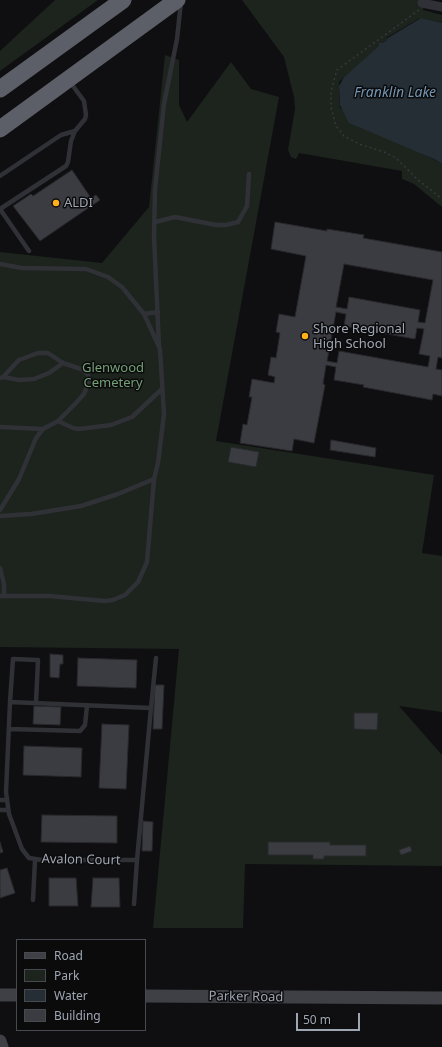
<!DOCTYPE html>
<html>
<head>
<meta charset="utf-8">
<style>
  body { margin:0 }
  #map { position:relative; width:442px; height:1047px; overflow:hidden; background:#0f0f11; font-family:"Noto Sans",sans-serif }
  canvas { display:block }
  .legend { position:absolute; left:16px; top:939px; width:130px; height:92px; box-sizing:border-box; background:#0b0b0c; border:1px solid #46494f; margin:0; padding:5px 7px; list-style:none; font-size:12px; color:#9fa6b3 }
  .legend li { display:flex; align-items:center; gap:8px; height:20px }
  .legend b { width:20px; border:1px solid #46494f }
  .scale { position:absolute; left:296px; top:1013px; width:64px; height:18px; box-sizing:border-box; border:2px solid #9fa6b3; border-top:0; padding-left:5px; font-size:12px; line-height:14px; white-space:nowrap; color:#9fa6b3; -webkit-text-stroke:3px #0b0b0c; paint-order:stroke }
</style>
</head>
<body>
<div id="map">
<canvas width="442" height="1047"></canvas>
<ul class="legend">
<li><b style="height:5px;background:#3e4046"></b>Road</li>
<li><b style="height:11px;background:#1c241d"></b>Park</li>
<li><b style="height:11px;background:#252e35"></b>Water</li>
<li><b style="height:11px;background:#3b3c41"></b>Building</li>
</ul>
<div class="scale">50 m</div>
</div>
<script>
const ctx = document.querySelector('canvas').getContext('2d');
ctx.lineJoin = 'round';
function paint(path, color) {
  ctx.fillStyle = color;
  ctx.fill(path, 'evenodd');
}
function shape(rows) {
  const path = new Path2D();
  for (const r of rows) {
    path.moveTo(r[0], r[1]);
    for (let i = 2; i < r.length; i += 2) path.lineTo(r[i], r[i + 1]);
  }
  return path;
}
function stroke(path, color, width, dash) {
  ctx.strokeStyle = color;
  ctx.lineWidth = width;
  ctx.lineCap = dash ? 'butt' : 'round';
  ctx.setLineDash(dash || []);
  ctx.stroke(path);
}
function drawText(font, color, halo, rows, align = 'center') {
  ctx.font = font + ' "Noto Sans",sans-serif';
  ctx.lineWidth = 3;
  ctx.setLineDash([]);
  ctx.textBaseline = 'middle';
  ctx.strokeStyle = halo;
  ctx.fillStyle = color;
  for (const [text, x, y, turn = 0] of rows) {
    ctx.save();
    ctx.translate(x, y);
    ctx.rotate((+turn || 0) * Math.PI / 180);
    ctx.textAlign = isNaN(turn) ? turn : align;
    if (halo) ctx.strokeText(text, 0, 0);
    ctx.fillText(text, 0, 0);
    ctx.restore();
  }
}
paint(shape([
  [55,0,98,0,0,71,0,51],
  [242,0,426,0,423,10,442,15,442,23,420,18,386,38,387,40,344,77,339,82,339,91,340,108,442,164,442,207,414,184,402,179,402,171,299,153,296,159,291,157,288,150,295,109,294,97,284,57],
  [165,55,179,60,179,105,187,122,231,62,251,89,279,97,216,441,434,475,422,553,442,556,442,712,399,706,442,755,442,866,245,864,243,928,153,928,179,649,0,647,0,252,102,263,149,207]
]), '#1c241d');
paint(shape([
  [421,18,442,23,442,164,434,159,349,123,340,105,339,86,344,77,379,46,379,43,383,43,387,40,386,39]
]), '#252e35');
const building = shape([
  [72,170,91,198,96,195,100,200,40,241,13,206,31,194,33,196,72,170],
  [275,222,327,231,327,229,364,235,363,238,442,252,442,358,438,357,436,369,442,370,442,396,433,394,432,400,363,387,364,385,334,380,336,367,326,365,323,384,325,385,314,443,294,439,292,451,240,443,243,424,247,425,252,397,249,397,252,379,274,383,275,377,268,375,271,357,276,358,280,333,276,332,279,314,295,317,306,256,271,249,275,222],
  [344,264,433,280,425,323,418,322,420,310,349,297,347,309,336,307,344,264],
  [336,312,346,314,344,326,415,339,417,328,424,329,419,354,430,356,428,367,339,351,337,363,327,361,336,312],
  [331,440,376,448,375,457,330,450,331,440],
  [231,447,259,452,256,467,228,462,231,447],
  [50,654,63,655,63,664,60,664,59,678,50,677,50,654],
  [78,658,137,660,136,688,77,686,78,658],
  [155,685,164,685,162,729,153,729,155,685],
  [34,706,61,707,60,725,33,724,34,706],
  [354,713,378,713,377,730,354,729,354,713],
  [102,724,129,725,126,789,99,788,102,724],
  [24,746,82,748,81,777,23,775,24,746],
  [42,815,117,816,117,843,41,842,42,815],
  [143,821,153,822,152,851,142,851,143,821],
  [0,842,3,852,0,853,0,842],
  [268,842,330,842,330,845,366,845,366,856,324,856,324,859,313,859,313,855,268,855,268,842],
  [410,846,412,851,401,855,399,850,410,846],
  [7,868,15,893,0,898,0,870,7,868],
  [49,878,76,878,78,906,49,906,49,878],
  [93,878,119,878,120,907,91,907,93,878]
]);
paint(building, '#3b3c41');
stroke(building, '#29292d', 1);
stroke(shape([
  [419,10,337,70,331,91,331,107,336,126,344,136,359,144,384,152,396,158,417,179,442,199]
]), '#36383d', 1.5, [2, 3]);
stroke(shape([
  [0,176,61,135,75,131],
  [0,209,66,166,68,162,71,141,75,131,85,119,86,115,84,101,70,82],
  [0,209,29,251],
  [155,222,175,217,216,225,226,225,238,222,247,206,249,174],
  [0,264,22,268,86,269,108,277,122,287,144,314,160,349,164,414,158,463,154,479,118,494,81,506,31,514,0,516],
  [144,314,158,312],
  [159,346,154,237,155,189,164,104,177,39,181,2],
  [3,377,19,380,34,379,49,373,63,363],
  [0,378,3,377,19,360,38,353,48,353,63,363,84,370,88,375,89,381,84,394,75,404,58,421,43,429,36,438,19,479,0,510],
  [58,421,73,428,79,429,111,425,132,417,162,389],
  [0,427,43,429],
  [0,568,4,584,4,596],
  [0,596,49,596,105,601,113,600,125,595,138,582,147,562,154,479],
  [10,702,13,659,38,660,36,703],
  [151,708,10,702,6,792,9,814,22,849,29,858,42,860,137,860,151,708,156,658],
  [9,729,80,731,85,725,87,706],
  [0,800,7,800],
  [0,810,8,810],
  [33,900,35,860],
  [134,904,137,860]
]), '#303136', 4.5);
stroke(shape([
  [422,3,442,7]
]), '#303136', 9);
stroke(shape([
  [0,995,17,995],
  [145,996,442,998],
  [0,1041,2,1047]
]), '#3e4046', 13);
stroke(shape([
  [0,89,123,0],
  [0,129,177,0]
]), '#5c5f68', 17);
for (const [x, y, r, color] of [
  [56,203,4,"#ffb01a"],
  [305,336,4,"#ffb01a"]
]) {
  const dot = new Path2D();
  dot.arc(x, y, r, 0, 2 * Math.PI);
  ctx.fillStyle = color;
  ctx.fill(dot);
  stroke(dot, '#0b0b0c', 1.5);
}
drawText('13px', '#9fa6b3', '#0b0b0c', [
  ["ALDI",64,203],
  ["Shore Regional",313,329],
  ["High School",313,344]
], 'left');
drawText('13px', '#74a077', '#0b0b0c', [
  ["Glenwood",113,368],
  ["Cemetery",113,383]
]);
drawText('13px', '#9fa6b3', '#0b0b0c', [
  ["Avalon Court",81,860,1],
  ["Parker Road",246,997,1]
]);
drawText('italic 14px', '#7395b2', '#0b0b0c', [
  ["Franklin Lake",395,93]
]);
</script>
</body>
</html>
